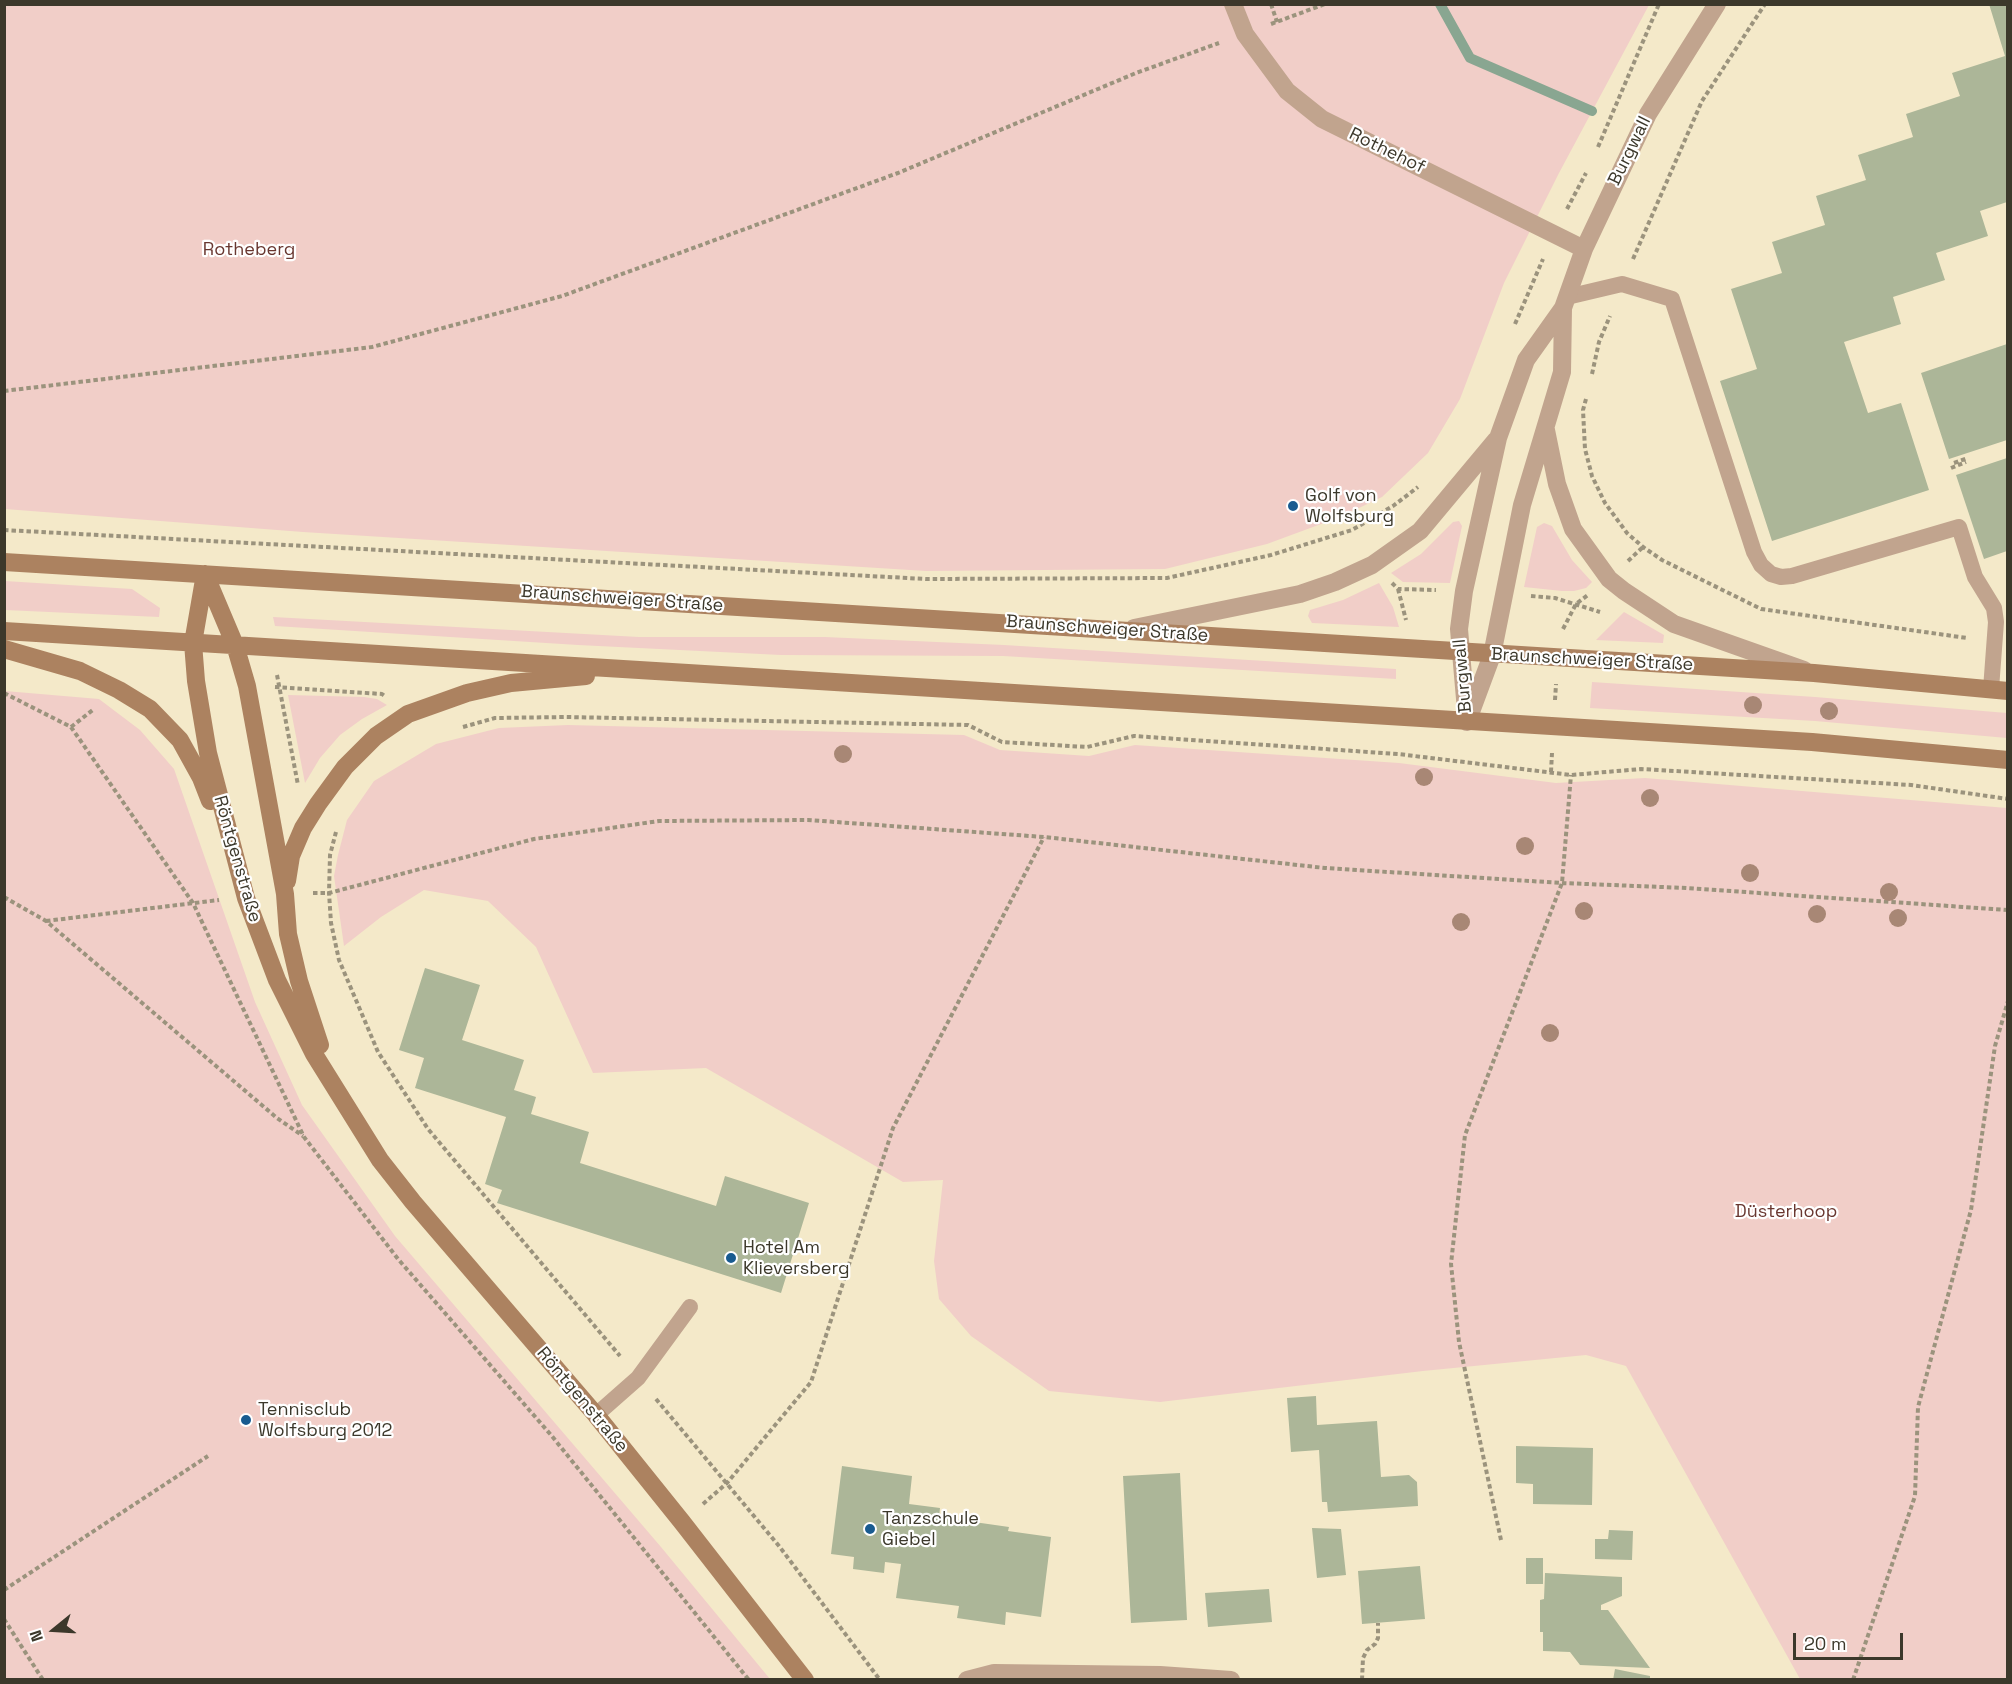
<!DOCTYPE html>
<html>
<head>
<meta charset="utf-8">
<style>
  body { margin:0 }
  #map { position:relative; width:2012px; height:1684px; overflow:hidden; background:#f4e9c9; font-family:"Space Grotesk",sans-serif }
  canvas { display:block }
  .frame { position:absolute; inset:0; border:6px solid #3c382b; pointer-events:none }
  .north { position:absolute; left:24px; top:1600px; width:60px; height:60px; -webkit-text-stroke:4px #fff; paint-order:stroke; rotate:252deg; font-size:16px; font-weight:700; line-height:24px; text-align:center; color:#3c382b }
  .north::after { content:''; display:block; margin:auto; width:21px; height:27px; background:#3c382b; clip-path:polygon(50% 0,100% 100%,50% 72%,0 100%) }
  .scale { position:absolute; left:1793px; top:1633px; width:110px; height:27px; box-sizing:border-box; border:3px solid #3c382b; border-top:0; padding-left:8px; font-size:18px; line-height:21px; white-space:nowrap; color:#3c382b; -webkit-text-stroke:4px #fff; paint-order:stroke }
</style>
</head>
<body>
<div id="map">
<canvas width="2012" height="1684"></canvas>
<div class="frame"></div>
<div class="north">N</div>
<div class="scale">20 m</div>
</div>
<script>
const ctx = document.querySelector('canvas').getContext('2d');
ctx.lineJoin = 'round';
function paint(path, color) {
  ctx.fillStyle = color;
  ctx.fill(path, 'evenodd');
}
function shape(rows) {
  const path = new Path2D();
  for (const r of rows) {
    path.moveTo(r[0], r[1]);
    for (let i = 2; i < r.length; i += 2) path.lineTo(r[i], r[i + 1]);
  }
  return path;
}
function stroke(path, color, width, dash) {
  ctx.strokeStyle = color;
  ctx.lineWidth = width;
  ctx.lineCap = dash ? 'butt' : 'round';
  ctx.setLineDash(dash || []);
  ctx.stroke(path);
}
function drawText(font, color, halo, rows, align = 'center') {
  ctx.font = font + ' "Space Grotesk",sans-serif';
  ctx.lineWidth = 4.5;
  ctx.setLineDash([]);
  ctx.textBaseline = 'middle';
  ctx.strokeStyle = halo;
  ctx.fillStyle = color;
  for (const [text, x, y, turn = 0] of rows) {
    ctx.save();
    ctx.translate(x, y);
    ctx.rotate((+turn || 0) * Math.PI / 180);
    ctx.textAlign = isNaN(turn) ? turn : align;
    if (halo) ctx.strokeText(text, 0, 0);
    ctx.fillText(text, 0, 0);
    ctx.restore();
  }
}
paint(shape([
  [4,5,1649,5,1559,173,1504,283,1460,399,1428,453,1382,497,1340,517,1267,544,1165,569,926,571,303,532,5,509],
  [1459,521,1462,526,1450,583,1403,582,1391,573,1421,554,1453,522],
  [1544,523,1552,526,1572,560,1592,582,1586,588,1574,591,1562,591,1524,587,1537,527],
  [5,581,132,589,160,608,159,617,5,610],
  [1379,583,1393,607,1399,627,1312,623,1308,616,1310,610,1343,600],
  [1624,612,1664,635,1663,643,1596,640],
  [273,617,639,637,825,637,1004,645,1396,669,1396,679,1003,656,781,655,578,645,275,626],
  [1592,682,1815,697,2007,713,2007,738,1815,721,1590,708],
  [5,691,99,699,140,730,174,769,255,1002,302,1105,395,1236,661,1547,770,1679,5,1679],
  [288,695,364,697,377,699,387,705,362,719,340,735,320,758,305,783],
  [568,725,964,735,1000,750,1089,756,1135,745,1399,763,1556,783,1645,778,2007,808,2007,1679,1800,1679,1626,1366,1586,1355,1423,1371,1160,1402,1049,1391,971,1336,939,1299,934,1261,943,1180,903,1182,706,1068,593,1073,536,947,488,901,424,890,381,917,344,946,334,876,338,855,347,820,374,781,436,744,499,728]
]), '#f1cec8');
stroke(shape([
  [1440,4,1470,58,1592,111]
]), '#89a691', 10);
paint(shape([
  [1989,4,2007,4,2007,202,1980,211,1988,236,1936,253,1945,280,1893,297,1901,324,1844,342,1868,413,1901,403,1929,490,1772,541,1720,381,1757,369,1731,289,1782,273,1772,242,1825,225,1816,196,1866,180,1858,155,1913,137,1906,114,1960,96,1952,73,2005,56],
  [2007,344,2007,440,1949,459,1921,373],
  [2007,458,2007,551,1984,559,1956,475],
  [425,968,480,985,462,1040,524,1060,514,1090,536,1097,531,1114,589,1132,580,1163,716,1206,725,1176,809,1203,781,1293,497,1203,502,1190,485,1184,506,1117,415,1088,424,1058,399,1050],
  [1316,1396,1317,1425,1377,1421,1381,1477,1409,1475,1417,1482,1418,1506,1328,1512,1327,1502,1322,1502,1319,1450,1291,1452,1287,1398],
  [1516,1446,1593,1448,1592,1505,1533,1504,1533,1484,1516,1483],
  [842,1466,912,1476,909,1504,940,1508,939,1517,1009,1527,1008,1531,1051,1537,1041,1617,1006,1612,1005,1625,957,1618,959,1606,896,1598,901,1564,885,1562,884,1573,853,1569,854,1557,831,1554],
  [1180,1473,1187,1620,1131,1623,1123,1476],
  [1312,1528,1341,1529,1346,1575,1317,1578],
  [1609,1530,1633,1531,1632,1560,1595,1559,1595,1539,1608,1539],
  [1526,1558,1543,1558,1543,1584,1526,1584],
  [1420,1566,1425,1619,1362,1624,1358,1571],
  [1545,1573,1622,1577,1622,1596,1601,1605,1601,1610,1608,1610,1650,1668,1580,1665,1570,1652,1543,1651,1543,1632,1540,1632,1540,1600,1544,1599],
  [1269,1589,1272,1622,1208,1627,1205,1593],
  [1615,1669,1650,1676,1650,1680,1613,1680]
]), '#acb698');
stroke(shape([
  [1271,4,1277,22],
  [1271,24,1325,4],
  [1598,147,1659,4],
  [1567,209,1586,173],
  [1633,259,1702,101,1765,4],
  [1515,324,1543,259],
  [1592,374,1599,342,1610,316],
  [4,391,372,347,562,296,898,173,1136,73,1219,43],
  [1586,399,1583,410,1585,449,1592,476,1605,503,1627,533,1643,547,1662,560,1761,609,1967,638],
  [1954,463,1968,458],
  [1951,468,1966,462],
  [4,530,926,579,1167,578,1271,555,1352,530,1393,506,1418,487],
  [1628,561,1643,547],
  [1392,583,1398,589,1436,590],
  [1398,589,1406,620],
  [1531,596,1555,598,1600,612],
  [1563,629,1576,604,1588,595],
  [277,675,298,785],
  [275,687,382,694,386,697],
  [4,693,71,727,193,903,304,1137,398,1259,551,1435,749,1680],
  [1555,700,1556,684],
  [71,727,94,709],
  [463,727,495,718,566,717,968,725,1002,742,1087,747,1134,736,1398,754,1571,775,1641,769,1911,785,2008,799],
  [1551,772,1552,753],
  [336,832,330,855,329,893,331,923,339,960,378,1052,428,1129,620,1356],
  [313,893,329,893,534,839,659,821,808,820,1044,837,1325,868,1562,883,1686,888,2008,910],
  [4,897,46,921,277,1118,303,1136],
  [46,921,219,900],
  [656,1399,779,1546,880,1680],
  [703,1504,727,1483,811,1382,893,1128,1044,837],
  [1501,1540,1459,1342,1451,1264,1465,1135,1562,883,1571,775],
  [4,1590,208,1456],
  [4,1619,43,1680],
  [1362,1680,1363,1658,1367,1650,1375,1644,1378,1638,1378,1623],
  [1853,1680,1915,1496,1918,1407,1971,1210,1995,1046,2008,1001]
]), '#9b937d', 4, [4.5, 3]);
stroke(shape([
  [1567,297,1622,284,1672,299,1754,552,1761,565,1771,574,1781,577,1792,576,1959,527,1975,577,1994,608,1996,622,1991,689],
  [596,1415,638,1378,690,1307]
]), '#c1a48e', 16);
stroke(shape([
  [1233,4,1245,34,1287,91,1322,119,1584,249],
  [1546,430,1557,484,1573,529,1609,579,1624,591,1674,624,1804,670],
  [1134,628,1300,594,1335,582,1372,565,1420,531,1496,440],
  [1469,717,1492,655,1522,505,1562,372,1563,308],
  [1467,722,1459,629,1464,591,1498,438,1526,360,1563,308,1584,249,1648,114,1717,4],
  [967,1680,994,1673,1160,1675,1231,1680]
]), '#c1a48e', 18);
stroke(shape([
  [4,562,1814,673,2008,691],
  [205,574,193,643,196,681,208,753,246,898,277,980,314,1054,380,1160,413,1202,596,1415,682,1522,805,1680],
  [205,574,235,645,247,686,285,894,288,934,299,981,320,1045],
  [4,631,1812,742,2008,760],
  [4,649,80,671,119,690,150,709,180,740,201,778,210,801],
  [287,881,291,856,303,828,318,804,345,767,376,736,408,714,467,693,511,683,586,676]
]), '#ac8260', 18);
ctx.fillStyle = '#a88775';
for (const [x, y] of [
  [1753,705],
  [1829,711],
  [843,754],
  [1424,777],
  [1650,798],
  [1525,846],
  [1750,873],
  [1889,892],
  [1584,911],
  [1817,914],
  [1898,918],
  [1461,922],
  [1550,1033]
]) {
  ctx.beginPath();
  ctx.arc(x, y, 9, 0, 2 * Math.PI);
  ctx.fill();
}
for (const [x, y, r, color] of [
  [1293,506,6,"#195b90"],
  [731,1258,6,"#195b90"],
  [246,1420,6,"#195b90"],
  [870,1529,6,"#195b90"]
]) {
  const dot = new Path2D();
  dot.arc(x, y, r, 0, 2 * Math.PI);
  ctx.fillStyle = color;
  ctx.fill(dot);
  stroke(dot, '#fff', 2);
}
drawText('18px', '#3c382b', '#fff', [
  ["Rothehof",1387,151,26],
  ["Burgwall",1630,151,-64],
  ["Braunschweiger Straße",622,599,4],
  ["Braunschweiger Straße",1107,629,4],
  ["Braunschweiger Straße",1592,660,3],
  ["Burgwall",1463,676,-95],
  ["Röntgenstraße",237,859,74],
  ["Röntgenstraße",582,1400,50]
]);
drawText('18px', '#693730', '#fff', [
  ["Rotheberg",249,250],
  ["Düsterhoop",1786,1212]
]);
drawText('18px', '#3c382b', '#fff', [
  ["Golf von",1305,496],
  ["Wolfsburg",1305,517],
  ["Hotel Am",743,1248],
  ["Klieversberg",743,1269],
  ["Tennisclub",258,1410],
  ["Wolfsburg 2012",258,1431],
  ["Tanzschule",882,1519],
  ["Giebel",882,1540]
], 'left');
</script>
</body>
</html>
